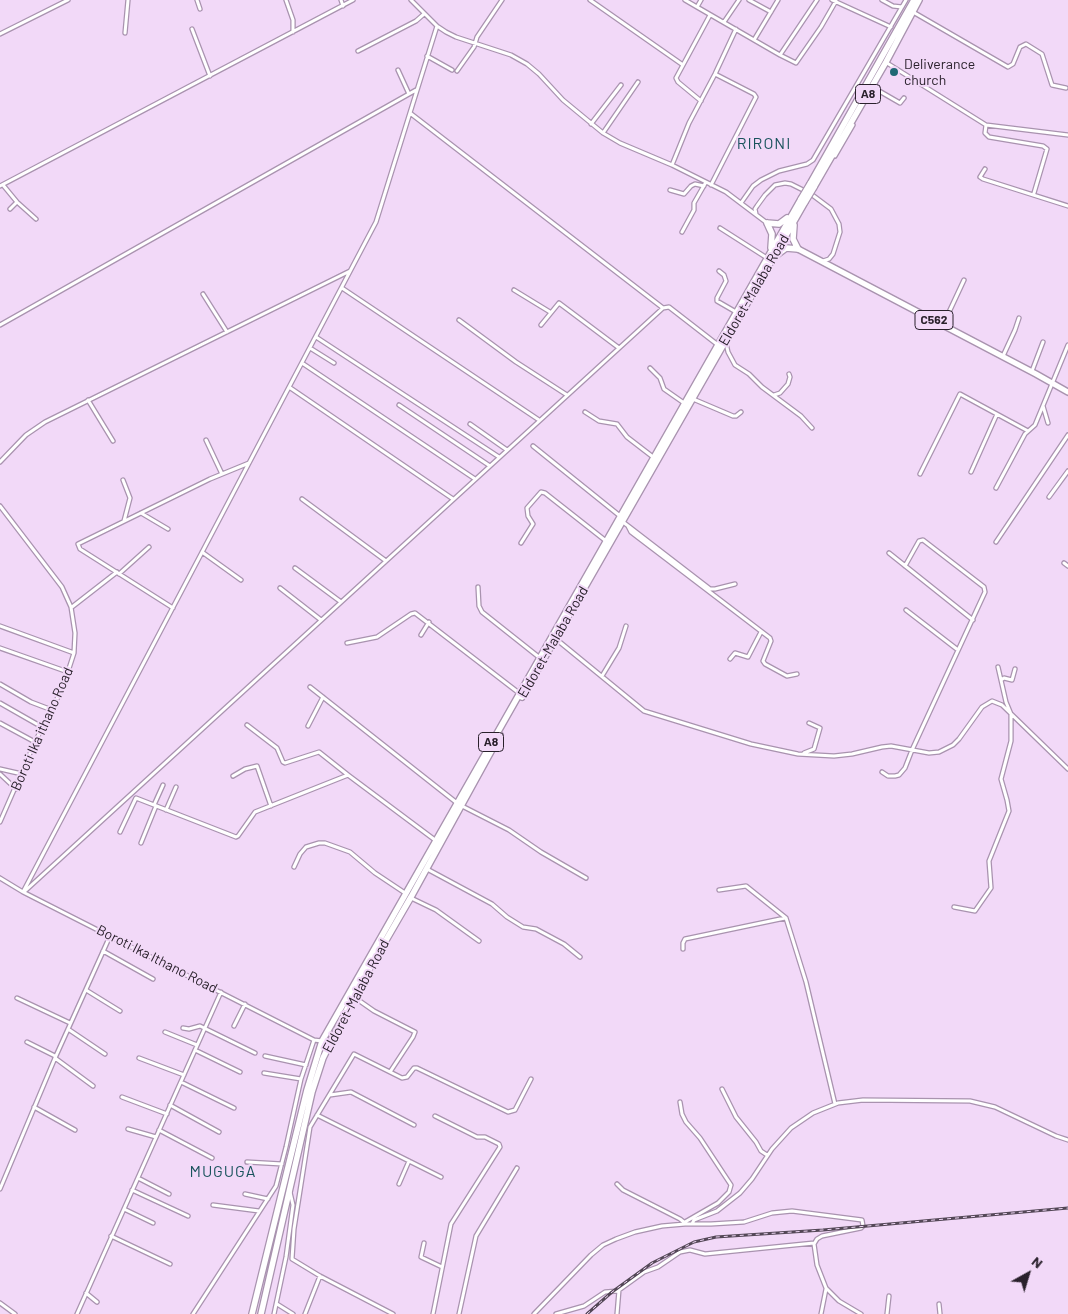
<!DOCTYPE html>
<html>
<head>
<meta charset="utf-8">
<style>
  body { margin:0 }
  #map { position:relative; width:1068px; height:1314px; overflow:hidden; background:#f2d9f8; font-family:Barlow,sans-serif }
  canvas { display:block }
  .north { position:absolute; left:1003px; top:1249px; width:50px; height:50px; -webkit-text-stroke:4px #f2d9f8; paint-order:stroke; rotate:39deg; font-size:14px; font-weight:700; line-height:20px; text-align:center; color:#2a212c }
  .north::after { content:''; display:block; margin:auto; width:18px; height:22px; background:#2a212c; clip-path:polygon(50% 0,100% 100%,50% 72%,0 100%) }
</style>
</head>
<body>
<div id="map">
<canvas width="1068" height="1314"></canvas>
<div class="north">N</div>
</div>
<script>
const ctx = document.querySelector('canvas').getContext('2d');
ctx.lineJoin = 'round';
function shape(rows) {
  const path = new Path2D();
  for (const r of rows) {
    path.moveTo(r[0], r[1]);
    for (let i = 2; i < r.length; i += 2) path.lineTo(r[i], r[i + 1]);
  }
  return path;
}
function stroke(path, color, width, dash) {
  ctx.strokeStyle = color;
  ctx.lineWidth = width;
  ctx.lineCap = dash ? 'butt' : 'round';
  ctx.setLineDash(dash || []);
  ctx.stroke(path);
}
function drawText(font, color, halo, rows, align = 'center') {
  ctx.font = font + ' Barlow,sans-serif';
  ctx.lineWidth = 4;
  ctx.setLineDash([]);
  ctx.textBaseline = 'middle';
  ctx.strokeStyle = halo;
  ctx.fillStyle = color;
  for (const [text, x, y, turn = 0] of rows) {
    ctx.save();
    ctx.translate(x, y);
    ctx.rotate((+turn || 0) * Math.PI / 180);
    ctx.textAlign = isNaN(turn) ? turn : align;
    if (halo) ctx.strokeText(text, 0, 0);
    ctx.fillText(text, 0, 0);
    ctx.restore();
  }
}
const street = shape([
  [197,0,200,9],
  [286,0,293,20,293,32],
  [341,0,343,6],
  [411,0,437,26,446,32,456,37,511,55,527,64,539,74,563,100,603,133,620,143,672,165,726,192,767,223],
  [590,0,683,65],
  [685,0,697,7],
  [701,0,697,7,780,55,817,0],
  [749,0,771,12],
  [832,0,891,27],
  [882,0,893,6,902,7],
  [913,12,1008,67,1013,64,1020,47,1026,44,1042,54,1052,85,1066,88],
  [724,22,739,0],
  [192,29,210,76],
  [125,33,128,0],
  [0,34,68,0],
  [754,40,778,0],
  [358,51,416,21,424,14],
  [780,55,796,63,821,27,836,1],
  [427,56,452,70],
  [887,63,986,125,1068,135],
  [398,70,409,94],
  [457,71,474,47,477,37,502,0],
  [874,88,900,103,904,98],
  [701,101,678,82,676,78,710,15],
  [410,113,663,308,669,307,718,345],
  [591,124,621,85],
  [986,125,985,133,989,137,1043,146,1047,149,1034,193],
  [603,133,638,82],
  [835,156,853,125],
  [672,165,689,123,715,74,736,29],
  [985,169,980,177,983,179,1068,206],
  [3,185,17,202,36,219],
  [711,185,756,97,754,94,715,74],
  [0,186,353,0],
  [670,190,684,194,691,186,695,184,704,186],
  [811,194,831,209,839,224,840,232,833,254,829,259,823,261],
  [741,203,753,186,761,180,779,171,807,164,813,160,906,0],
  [10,209,17,202],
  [756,214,755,209,757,206,765,195,775,185,785,183,791,184,805,191],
  [720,228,767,258],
  [682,232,694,210,694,203,706,182],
  [719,271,724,275,726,281,717,298,717,301,736,312],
  [342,288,539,420],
  [514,290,550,312],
  [203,294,227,332],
  [459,320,516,362,567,395],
  [0,325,416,90],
  [541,325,559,303,619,348],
  [943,325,964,280],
  [316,337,499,457],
  [726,343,728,352,735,365,749,374,762,387,801,416,812,428],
  [310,348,334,363],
  [1003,356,1015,330,1019,318],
  [302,363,475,479],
  [650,368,660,378,664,389,684,403],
  [1032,371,1043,342],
  [289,387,453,499],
  [774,395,780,393,788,384,790,377,789,374],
  [693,399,733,416,736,416,741,412],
  [88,400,113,441],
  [399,405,490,466],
  [1043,406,1048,423],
  [585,412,599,421,617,424,627,437,653,457],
  [470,424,507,450],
  [206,440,222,474],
  [533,446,620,516],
  [0,462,26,435,45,422,350,271],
  [971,472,997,414],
  [920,474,960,394,1028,431],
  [123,480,130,498,124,521],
  [996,488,1025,434,1035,425,1068,345],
  [1049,497,1068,471],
  [302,499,386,561],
  [0,506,62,587,71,607,75,633,74,653,63,687,35,742,0,822],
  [141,513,168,529],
  [623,522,710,589,715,589,735,584],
  [628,526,631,532,770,638,771,641,763,661,765,664,787,676,797,674],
  [996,542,1068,435],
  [521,543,533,524,528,516,527,508,541,492,545,493,606,541],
  [202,552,241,580],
  [889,553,973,620],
  [1064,563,1068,566],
  [295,568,341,602],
  [119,574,149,547],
  [478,587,479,606,482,612,540,658],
  [280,588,321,620],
  [72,607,117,572],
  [173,608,80,549,78,544,210,479,249,463],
  [906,610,958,650],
  [0,626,74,653],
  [421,635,429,622],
  [556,639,644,711,751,744,798,754,834,756,852,754,882,747,891,746,929,753,939,752,953,745,959,739,982,707,992,701,1002,705,1068,769],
  [347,643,377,637,411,614,415,613,519,693],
  [0,648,68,672],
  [730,659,735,653,748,657,761,632],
  [602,676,619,648,626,626],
  [1001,680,1004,678,1012,680,1015,669],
  [0,684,31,702,52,710],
  [310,687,457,803],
  [0,703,42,727],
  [0,723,35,742],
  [247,725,277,748,283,762,285,763,319,752,348,775],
  [308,726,323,697],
  [804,753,814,749,820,728,809,723],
  [0,769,22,774],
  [882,772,888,776,895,776,899,775,905,768,912,750,985,592,984,587,923,540,919,541,905,566],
  [0,774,16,789],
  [233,776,245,769,257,766,271,806],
  [154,805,163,785],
  [462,806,509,830,541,852,586,878],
  [166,810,176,787],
  [120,832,136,798,236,837,238,836,255,812,348,775,435,840],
  [141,843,156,806],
  [294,867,300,854,306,847,319,843,325,843,350,852,375,873,405,893],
  [427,869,492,904,507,917,523,927,536,929,564,944,580,957],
  [0,878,23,892,314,1040,322,1041],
  [719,890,746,886,786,918,806,982,835,1104],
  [25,891,663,308],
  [23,892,376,222,437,26],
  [411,898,436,910,479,941],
  [954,907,975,911,991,888,989,861,1009,811,1007,800,1001,779,1011,741,1011,714,1006,702,998,667],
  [683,949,683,943,685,939,785,918],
  [103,951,153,979],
  [86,990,120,1011],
  [354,997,374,1011,415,1032,413,1037,390,1072],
  [17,998,70,1023],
  [234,1026,245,1004],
  [183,1028,189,1029,200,1026,255,1053],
  [68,1029,105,1054],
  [165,1032,197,1045],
  [27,1042,55,1056],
  [195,1050,240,1072],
  [265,1056,306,1065],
  [55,1058,93,1086],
  [139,1058,184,1075],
  [264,1073,301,1079],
  [181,1082,234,1108],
  [722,1089,736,1117,756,1142,761,1151,767,1155],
  [330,1095,351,1092,414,1125],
  [122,1097,167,1114],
  [680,1102,682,1114,686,1122,700,1138,731,1185,729,1192,718,1203,685,1222],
  [170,1105,219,1132],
  [34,1107,75,1130],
  [317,1115,441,1177],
  [128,1129,156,1137],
  [159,1130,212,1158],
  [247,1162,282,1164],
  [138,1178,169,1194],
  [399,1184,409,1161],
  [617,1184,623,1190,680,1219,685,1223],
  [0,1189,55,1058,110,936],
  [132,1190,188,1216],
  [245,1194,268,1199],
  [213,1205,259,1211],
  [124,1209,153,1223],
  [692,1224,694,1220,717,1211,740,1193,752,1179,772,1149,791,1128,813,1113,838,1103,863,1100,970,1101,995,1107,1056,1136,1068,1140],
  [111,1236,170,1264],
  [424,1243,421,1257,442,1267],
  [86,1293,97,1302],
  [0,1303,15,1314],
  [277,1304,293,1314],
  [939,1304,940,1314],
  [77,1314,221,992],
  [193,1314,276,1186,286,1147,301,1079,314,1040],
  [274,1314,286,1257,293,1205,290,1192],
  [305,1314,320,1276],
  [393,1314,320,1276,292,1259,294,1229,310,1127,354,1054,402,1078,407,1077,414,1068,417,1068,508,1112,515,1110,531,1079],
  [433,1314,451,1224,500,1147,499,1144,485,1137,477,1137,435,1116],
  [459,1314,476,1236,517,1168],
  [534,1314,591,1255,603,1245,616,1239,635,1232,662,1226,685,1224,711,1224,744,1222,772,1213,792,1211,862,1220,863,1226,861,1228,822,1236,817,1239,814,1244,817,1265,826,1288,839,1301,861,1314],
  [556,1314,584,1306,605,1292,618,1291],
  [617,1314,619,1290,644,1272,658,1267,680,1252,690,1250,705,1254,814,1243],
  [821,1314,826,1289],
  [887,1314,889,1296]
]);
const primary = shape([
  [798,249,1036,374,1068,392]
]);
const highway = shape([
  [810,184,914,0],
  [814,187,886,62,919,0],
  [767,223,779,224,787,218],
  [767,223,772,234,771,248],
  [794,225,793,239,798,249],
  [778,254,786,248,798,249],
  [522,697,805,202],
  [252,1314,307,1090,322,1041,801,199],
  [261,1314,312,1092,323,1058,353,997,411,897,500,735]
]);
stroke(street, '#a993af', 5.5);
stroke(primary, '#a993af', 8);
stroke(highway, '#a993af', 8);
stroke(street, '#fff', 3);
stroke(primary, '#fff', 5);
stroke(highway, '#fff', 5.5);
const rail = shape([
  [587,1314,612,1292,652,1263,694,1242,716,1237,823,1230,1068,1208]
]);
stroke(rail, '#534756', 3);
stroke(rail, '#f2d9f8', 1, [4]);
const highwayBridge = shape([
  [801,199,810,184],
  [805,202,814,187]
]);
stroke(highwayBridge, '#a993af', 8, []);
stroke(highwayBridge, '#fff', 5.5);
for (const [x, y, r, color] of [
  [894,72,5,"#1f6874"]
]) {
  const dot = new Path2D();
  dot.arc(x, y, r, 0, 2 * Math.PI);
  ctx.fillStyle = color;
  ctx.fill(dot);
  stroke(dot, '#f2d9f8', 2);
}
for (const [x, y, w] of [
  [868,94,25],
  [934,320,38],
  [491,742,25]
]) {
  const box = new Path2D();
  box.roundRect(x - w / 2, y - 9.5, w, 19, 4);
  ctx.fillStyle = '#f2d9f8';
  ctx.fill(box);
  stroke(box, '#2a212c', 1);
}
drawText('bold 12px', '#2a212c', null, [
  ["A8",868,94],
  ["C562",934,320],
  ["A8",491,742]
]);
drawText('14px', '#2a212c', '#f2d9f8', [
  ["Deliverance",904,64],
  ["church",904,80]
], 'left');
drawText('14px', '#2a212c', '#f2d9f8', [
  ["Eldoret-Malaba Road",754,290,-60],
  ["Eldoret-Malaba Road",553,642,-60],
  ["Boroti Ika ithano Road",42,729,-66],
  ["Boroti Ika Ithano Road",157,959,27],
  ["Eldoret-Malaba Road",356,996,-62]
]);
ctx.letterSpacing = '1px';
drawText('16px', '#19525c', '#f2d9f8', [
  ["RIRONI",764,144],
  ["MUGUGA",223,1172]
]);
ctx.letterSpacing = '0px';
</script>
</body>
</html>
